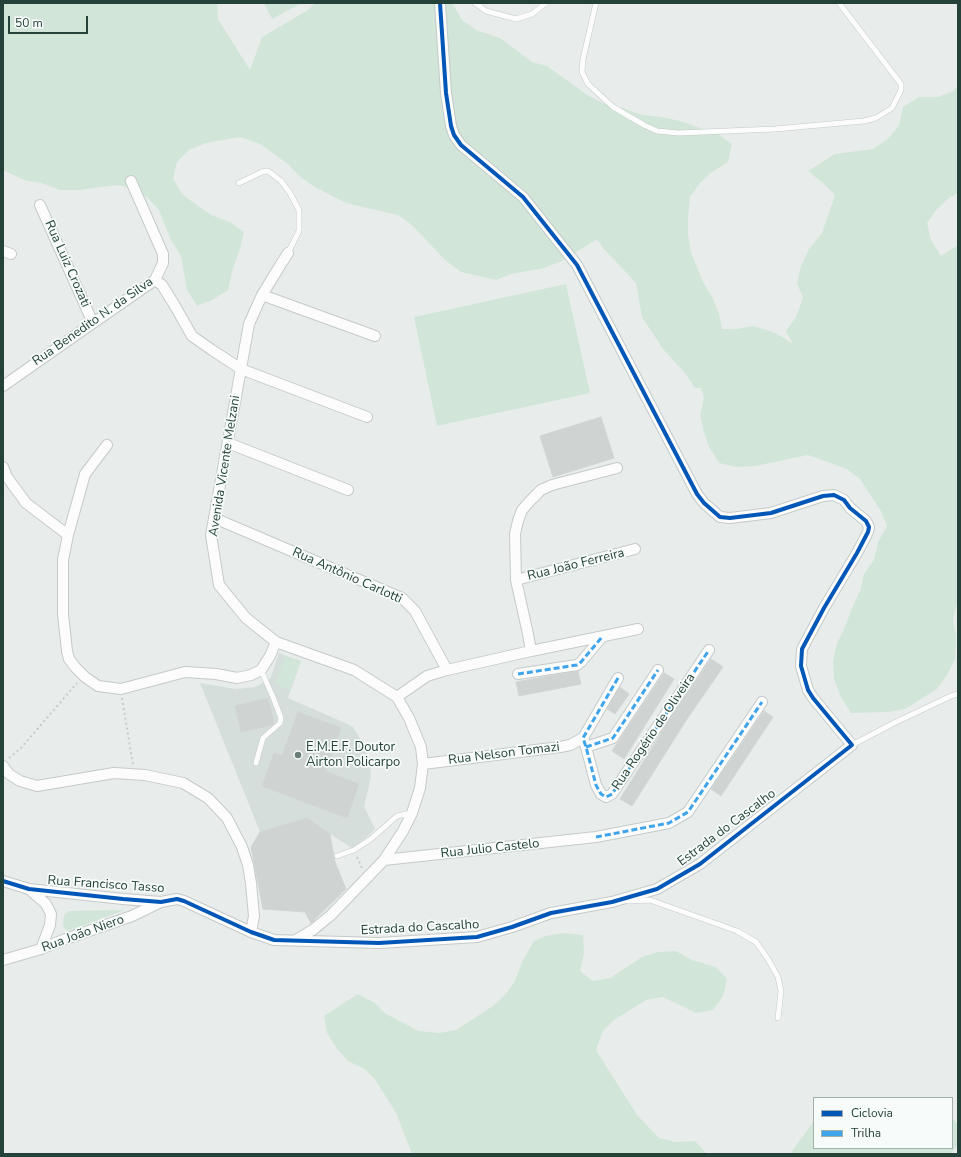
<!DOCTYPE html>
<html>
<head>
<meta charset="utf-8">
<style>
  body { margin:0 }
  #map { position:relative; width:961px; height:1157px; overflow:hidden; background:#e8edeb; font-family:"Nunito Sans",sans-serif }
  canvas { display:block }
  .frame { position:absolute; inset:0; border:4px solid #24423a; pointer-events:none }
  .legend { position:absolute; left:813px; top:1097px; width:140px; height:52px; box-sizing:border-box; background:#f7fbf9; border:1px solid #a3b1ad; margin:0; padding:5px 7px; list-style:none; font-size:12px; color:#24423a }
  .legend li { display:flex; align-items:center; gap:8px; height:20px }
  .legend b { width:20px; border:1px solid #a3b1ad }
  .scale { position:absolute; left:8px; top:16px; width:80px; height:18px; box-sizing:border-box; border:2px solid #24423a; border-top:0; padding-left:5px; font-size:12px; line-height:14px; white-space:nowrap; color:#24423a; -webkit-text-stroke:3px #f7fbf9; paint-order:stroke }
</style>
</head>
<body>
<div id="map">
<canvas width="961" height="1157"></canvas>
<div class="frame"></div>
<ul class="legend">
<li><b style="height:5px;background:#0057b8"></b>Ciclovia</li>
<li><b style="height:5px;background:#3ea4ec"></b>Trilha</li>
</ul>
<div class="scale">50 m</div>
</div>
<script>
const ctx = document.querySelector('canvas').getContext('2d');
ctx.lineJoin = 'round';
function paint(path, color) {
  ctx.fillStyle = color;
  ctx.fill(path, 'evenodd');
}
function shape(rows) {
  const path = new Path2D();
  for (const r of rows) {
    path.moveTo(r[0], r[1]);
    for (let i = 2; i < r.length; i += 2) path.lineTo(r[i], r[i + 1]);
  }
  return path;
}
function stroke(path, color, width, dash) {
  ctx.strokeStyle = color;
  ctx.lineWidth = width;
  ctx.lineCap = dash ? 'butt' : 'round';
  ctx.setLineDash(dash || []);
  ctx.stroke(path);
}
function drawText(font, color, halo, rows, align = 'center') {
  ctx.font = font + ' "Nunito Sans",sans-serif';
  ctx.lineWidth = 3.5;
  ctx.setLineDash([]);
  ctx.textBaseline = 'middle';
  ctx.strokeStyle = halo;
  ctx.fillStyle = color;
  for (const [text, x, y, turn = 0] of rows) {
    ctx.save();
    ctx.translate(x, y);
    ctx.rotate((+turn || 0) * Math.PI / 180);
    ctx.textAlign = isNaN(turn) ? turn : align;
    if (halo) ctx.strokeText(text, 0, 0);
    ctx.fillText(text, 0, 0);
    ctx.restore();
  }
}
paint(shape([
  [279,653,301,661,288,698,343,722,353,727,359,737,370,761,371,777,364,806,375,829,366,838,352,848,307,819,260,832,200,683,236,689,255,687,270,679]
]), '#d6dedb');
paint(shape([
  [3,3,217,3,218,19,250,70,262,37,308,10,315,3,452,3,462,20,476,30,500,38,527,58,532,62,547,66,589,96,605,104,623,108,642,115,662,117,680,121,718,134,732,144,728,162,712,172,700,183,690,197,688,217,688,235,691,252,703,282,713,299,719,314,722,329,736,329,753,326,776,333,793,344,786,331,796,317,803,298,797,283,801,266,809,249,822,233,835,195,824,184,808,171,835,154,873,149,889,138,899,125,903,107,919,97,938,97,953,91,958,86,958,193,949,198,937,209,927,223,931,240,941,256,958,245,958,600,953,619,956,636,955,659,947,675,937,689,905,709,888,712,851,713,841,697,834,679,833,661,837,643,845,627,852,608,860,591,864,574,874,560,878,542,887,526,881,511,860,479,847,469,808,455,755,466,737,467,719,463,709,447,704,432,700,415,704,398,701,388,695,388,685,373,663,349,642,317,636,283,603,248,597,239,562,261,544,268,511,274,496,280,461,272,445,260,412,225,398,215,346,203,313,186,299,176,288,164,260,144,240,137,206,143,189,150,177,162,173,179,183,195,211,215,230,222,244,232,240,249,233,268,228,290,212,300,197,306,187,290,181,256,171,240,159,210,148,198,134,188,117,185,79,190,60,190,41,183,24,180,3,170],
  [264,3,302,3,272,19],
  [566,284,590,393,437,426,414,317],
  [285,656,301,661,290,690,275,684],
  [125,910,74,929,68,931,64,928,63,925,64,915,69,911],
  [563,933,583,935,584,953,580,971,593,981,610,978,642,957,657,952,676,951,692,960,716,967,727,979,723,996,713,1010,696,1013,663,997,646,1000,614,1020,603,1031,596,1050,637,1115,659,1138,676,1142,695,1141,707,1154,412,1154,396,1113,376,1081,365,1069,348,1061,337,1049,327,1033,324,1016,358,994,375,1003,386,1014,419,1031,439,1033,456,1030,493,1006,505,995,515,981,522,962,534,941,546,936],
  [952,1117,958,1125,958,1143,951,1154,790,1154,814,1121,814,1148,952,1148]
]), '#d1e6d8');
const building = shape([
  [601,417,614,458,553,477,540,436,601,417],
  [711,659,723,667,687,719,632,806,620,799,670,719,711,659],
  [578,671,581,684,519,696,516,682,578,671],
  [664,673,674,679,624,759,612,751,664,673],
  [620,687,629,694,615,714,607,709,620,687],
  [268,698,274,723,272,725,241,732,235,706,268,698],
  [764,711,773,717,721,796,711,789,764,711],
  [298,712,341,728,325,771,359,784,347,818,262,786,274,753,282,756,298,712],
  [307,818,330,834,335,862,346,889,311,923,305,912,263,909,251,847,260,832,307,818]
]);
paint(building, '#cfd4d2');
stroke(building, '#d1d6d4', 1);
const lane = shape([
  [475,3,486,11,516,19,532,14,546,3],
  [596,3,583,59,582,72,588,84,613,107,644,125,657,131,679,133,775,129,864,121,876,118,892,108,901,90,901,84,839,3],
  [239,183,262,172,268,171,281,181,290,193,299,210,299,231,288,253],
  [852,745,894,723,951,696,958,694],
  [256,763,263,738,280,723,281,718,273,697,261,670],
  [337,856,354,850,371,839,397,816,411,813],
  [627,901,650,900,737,931,756,942,768,959,778,977,781,991,778,1018]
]);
const street = shape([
  [40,205,93,323],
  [3,251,11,254],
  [288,253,281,264,262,295,249,324,211,535,219,585,246,618,276,642,354,670,397,697,409,718,421,747,423,764,420,788,412,813,403,831,384,860,331,915,314,929,296,940],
  [155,280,162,285,175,306,192,336,212,350,241,369,367,417],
  [262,295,375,336],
  [3,386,93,323,155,280,163,263,163,254,131,181],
  [228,443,348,490],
  [3,467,7,477,26,503,68,535,63,560,63,614,67,651,69,659,75,667,85,677,98,686,121,689,185,672,216,674,237,678,251,675,261,670,270,656,276,642],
  [214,518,402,598,415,611,447,670],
  [68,535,85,474,107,445],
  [516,580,635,549],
  [531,651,638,629],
  [518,674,577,665,581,662,602,637],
  [397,697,427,676,447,670,531,651,528,634,516,580,515,534,518,521,522,510,530,501,541,490,552,485,617,468],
  [583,738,586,747,596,785,601,794,606,797,612,794,709,650],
  [583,738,618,678],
  [586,747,613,738,658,670],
  [423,764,560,747,570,745,583,738],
  [3,766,9,774,20,781,37,786,114,773,145,775,183,783,208,798,227,818,242,847,248,865,251,883,254,916,251,932],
  [384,860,596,837,669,823,688,812,762,702],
  [3,881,29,889,123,899,161,902,177,899,184,901,251,932,274,940,379,943,477,937,512,927,551,913,612,902,657,889,700,864,852,745,813,698,808,690,801,666,802,649,824,608,857,553,868,532,869,527,866,521,850,508,844,500,834,495,823,496,771,513,730,518,720,517,704,503,697,494,577,265,523,197,461,145,454,135,451,126,446,93,440,3],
  [29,889,46,904,51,914,50,925,41,949],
  [3,960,41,949,63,940,132,916,161,902]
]);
stroke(lane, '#c5cac8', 6);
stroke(street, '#c5cac8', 12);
stroke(shape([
  [122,698,133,765],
  [9,758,21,748,77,683],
  [357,857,362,868]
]), '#c3ccca', 2, [2, 3]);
stroke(lane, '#fcfcfc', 5);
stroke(street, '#fcfcfc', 10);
stroke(shape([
  [518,674,577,665,581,662,602,637],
  [618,678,583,738,586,747,596,785,601,794,606,797,612,794,709,650],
  [586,747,613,738,658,670],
  [596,837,669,823,688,812,762,702]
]), '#3ea4ec', 3, [6, 3]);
stroke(shape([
  [3,881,29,889,123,899,161,902,177,899,184,901,251,932,274,940,379,943,477,937,512,927,551,913,612,902,657,889,700,864,852,745,813,698,808,690,801,666,802,649,824,608,857,553,868,532,869,527,866,521,850,508,844,500,834,495,823,496,771,513,730,518,720,517,704,503,697,494,577,265,523,197,461,145,454,135,451,126,446,93,440,3]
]), '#0057b8', 4);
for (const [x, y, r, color] of [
  [298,755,4,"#697e78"]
]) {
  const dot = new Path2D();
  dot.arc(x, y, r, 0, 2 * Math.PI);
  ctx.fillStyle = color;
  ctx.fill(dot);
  stroke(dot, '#f7fbf9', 1.5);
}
drawText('13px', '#24423a', '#f7fbf9', [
  ["Rua Luiz Crozati",67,264,66],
  ["Rua Benedito N. da Silva",93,322,-35],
  ["Avenida Vicente Melzani",225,466,-81],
  ["Rua João Ferreira",576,565,-14],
  ["Rua Antônio Carlotti",347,576,24],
  ["Rua Rogério de Oliveira",654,732,-56],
  ["Rua Nelson Tomazi",504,754,-7],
  ["Estrada do Cascalho",727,828,-37],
  ["Rua Julio Castelo",490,849,-6],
  ["Rua Francisco Tasso",106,885,4],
  ["Estrada do Cascalho",420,928,-3],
  ["Rua João Niero",83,934,-20]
]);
drawText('13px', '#24423a', '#f7fbf9', [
  ["E.M.E.F. Doutor",306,748],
  ["Airton Policarpo",306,763]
], 'left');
</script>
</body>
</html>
